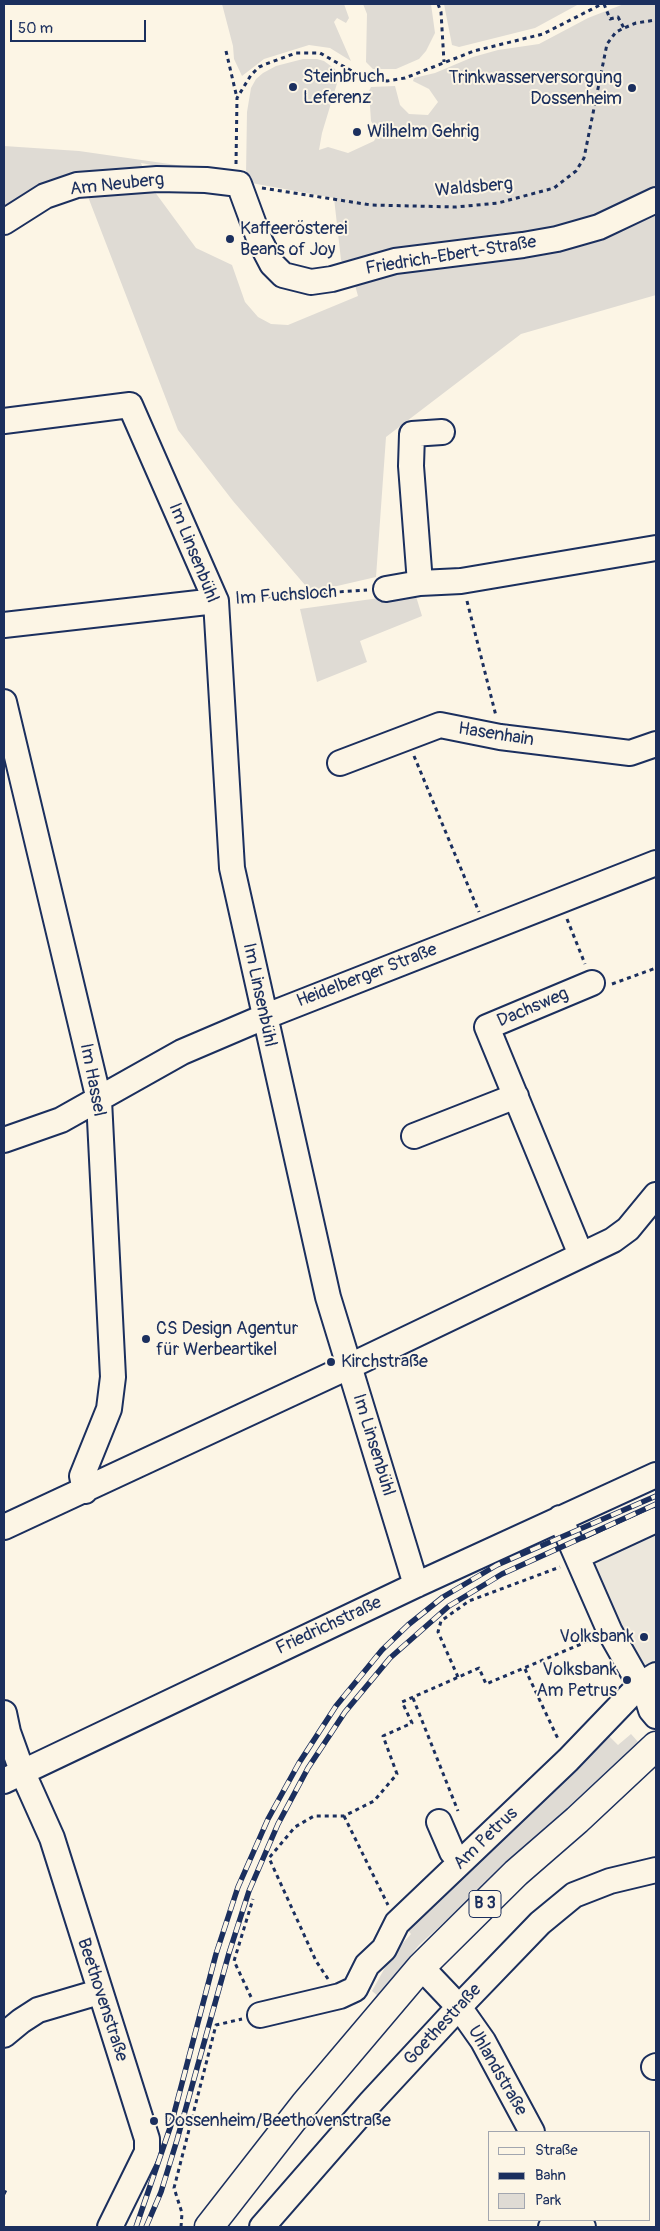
<!DOCTYPE html>
<html>
<head>
<meta charset="utf-8">
<style>
  body { margin:0 }
  #map { position:relative; width:660px; height:2231px; overflow:hidden; background:#fcf5e5; font-family:Pangolin,sans-serif }
  canvas { display:block }
  .frame { position:absolute; inset:0; border:5px solid #1b2f5e; pointer-events:none }
  .legend { position:absolute; left:488px; top:2131px; width:162px; height:90px; box-sizing:border-box; background:#fcf5e5; border:1px solid #a2a6af; margin:0; padding:6px 9px; list-style:none; font-size:15px; color:#1b2f5e }
  .legend li { display:flex; align-items:center; gap:10px; height:25px }
  .legend b { width:25px; border:1px solid #a2a6af }
  .scale { position:absolute; left:10px; top:20px; width:136px; height:22px; box-sizing:border-box; border:2px solid #1b2f5e; border-top:0; padding-left:6px; font-size:15px; line-height:18px; white-space:nowrap; color:#1b2f5e; -webkit-text-stroke:4px #fcf5e5; paint-order:stroke }
</style>
</head>
<body>
<div id="map">
<canvas width="660" height="2231"></canvas>
<div class="frame"></div>
<ul class="legend">
<li><b style="height:6px;background:#fcf5e5"></b>Straße</li>
<li><b style="height:6px;background:#1b2f5e"></b>Bahn</li>
<li><b style="height:14px;background:#dfdbd4"></b>Park</li>
</ul>
<div class="scale">50 m</div>
</div>
<script>
const ctx = document.querySelector('canvas').getContext('2d');
ctx.lineJoin = 'round';
function paint(path, color) {
  ctx.fillStyle = color;
  ctx.fill(path, 'evenodd');
}
function shape(rows) {
  const path = new Path2D();
  for (const r of rows) {
    path.moveTo(r[0], r[1]);
    for (let i = 2; i < r.length; i += 2) path.lineTo(r[i], r[i + 1]);
  }
  return path;
}
function stroke(path, color, width, dash) {
  ctx.strokeStyle = color;
  ctx.lineWidth = width;
  ctx.lineCap = dash ? 'butt' : 'round';
  ctx.setLineDash(dash || []);
  ctx.stroke(path);
}
function drawText(font, color, halo, rows, align = 'center') {
  ctx.font = font + ' Pangolin,sans-serif';
  ctx.lineWidth = 4;
  ctx.setLineDash([]);
  ctx.textBaseline = 'middle';
  ctx.strokeStyle = halo;
  ctx.fillStyle = color;
  for (const [text, x, y, turn = 0] of rows) {
    ctx.save();
    ctx.translate(x, y);
    ctx.rotate((+turn || 0) * Math.PI / 180);
    ctx.textAlign = isNaN(turn) ? turn : align;
    if (halo) ctx.strokeText(text, 0, 0);
    ctx.fillText(text, 0, 0);
    ctx.restore();
  }
}
paint(shape([
  [656,1526,656,1671,651,1675,636,1663,588,1558]
]), '#ece7dc');
paint(shape([
  [222,4,344,4,349,18,346,23,337,18,334,22,351,61,330,48,309,45,264,59,242,76,234,59,233,46],
  [363,4,431,4,435,33,426,51,419,59,396,69,373,69,366,62,367,14],
  [444,4,579,4,535,28,459,47,452,45],
  [624,4,656,4,656,295,521,334,386,437,376,577,311,592,233,501,178,430,85,189,4,223,4,146,79,151,246,175,247,112,251,88,256,79,263,73,276,66,303,59,317,59,324,61,335,69,338,80,322,133,319,150,328,147,348,153,374,141,378,134,371,121,369,91,371,87,395,86,400,105,409,114,428,115,438,102,429,89,413,81,414,78,435,73,473,57,498,50,539,44,588,18],
  [141,163,334,198,341,260,353,278,358,296,288,325,271,324,258,317,245,302,232,265,196,248,149,184],
  [415,593,422,616,360,641,367,662,317,682,300,609],
  [631,1734,640,1744,419,1945,378,1996,372,1991,392,1955,411,1934,404,1926,608,1735,618,1745]
]), '#dfdbd4');
const minor = shape([
  [4,222,45,196,77,185,157,179,206,180,239,184,260,241,272,264,283,275,311,282,332,279,395,261,523,245,557,239,599,227,656,200],
  [4,421,130,405,216,601,232,868,328,1297,416,1585],
  [420,583,411,466,412,434,442,432],
  [386,589,420,583,461,581,656,548],
  [4,625,216,601],
  [4,702,99,1100,113,1377,109,1409,82,1476,85,1491],
  [340,763,440,725,500,737,630,753,656,744],
  [414,1136,516,1096],
  [4,1140,61,1120,182,1052,264,1017,656,863],
  [581,1255,487,1027,592,983],
  [560,1518,610,1632,647,1697,651,1710,656,1716],
  [4,1527,348,1367,613,1240,628,1229,656,1195],
  [578,1556,656,1520],
  [4,1713,8,1732,22,1771,52,1838,147,2139,147,2152,110,2227],
  [4,1781,416,1585,656,1475],
  [439,1822,452,1852,461,1862],
  [421,1967,459,2007,483,2041,532,2132],
  [260,2015,340,1996,355,1989,367,1965,384,1949,397,1923,568,1760,640,1685,656,1675],
  [4,2035,21,2021,38,2010,99,1992],
  [654,2067,656,2066],
  [579,2220,583,2227],
  [262,2227,371,2102,459,2007,540,1923,574,1895,610,1881,656,1870],
  [551,2227,564,2220]
]);
const major = shape([
  [209,2227,305,2104,421,1967,516,1873,577,1820,656,1746]
]);
stroke(minor, '#1b2f5e', 28);
stroke(major, '#1b2f5e', 31);
stroke(shape([
  [438,4,441,12,444,62],
  [604,4,610,19,618,17,624,28],
  [226,51,237,98],
  [236,164,237,98,251,75,259,67,266,64,296,53,320,53,364,78,387,81,405,78,474,51,543,34,602,4],
  [262,188,371,205,456,207,498,203,554,188,576,171,584,158,607,44,616,32,624,28,636,23,656,20],
  [236,599,367,590],
  [467,601,496,716],
  [414,756,479,912],
  [567,919,585,964],
  [612,984,656,968],
  [525,1669,559,1741],
  [458,1677,438,1632,441,1621,469,1601,560,1567],
  [413,1698,458,1811],
  [344,1816,388,1905],
  [328,1979,316,1961,269,1858,295,1827,314,1816,344,1816,374,1801,397,1774,383,1736,412,1723,402,1702,479,1668,486,1684,593,1639],
  [251,1997,234,1961,253,1899],
  [4,2194,6,2190],
  [181,2227,182,2213,174,2188,216,2025,242,2019]
]), '#1b2f5e', 3, [4, 4]);
stroke(minor, '#fcf5e5', 24);
stroke(major, '#fcf5e5', 28);
const rail = shape([
  [136,2227,171,2125,216,1954,238,1887,268,1819,299,1763,336,1706,382,1650,408,1625,443,1597,497,1565,656,1496],
  [146,2227,161,2192,177,2140,229,1953,249,1891,278,1824,308,1768,345,1712,390,1658,449,1606,502,1574,656,1504]
]);
stroke(rail, '#1b2f5e', 5.5);
stroke(rail, '#fcf5e5', 4, [11]);
for (const [x, y, r, color] of [
  [293,87,5,"#1b2f5e"],
  [632,88,5,"#1b2f5e"],
  [357,132,5,"#1b2f5e"],
  [230,239,5,"#1b2f5e"],
  [146,1339,5,"#1b2f5e"],
  [331,1362,5,"#1b2f5e"],
  [644,1637,5,"#1b2f5e"],
  [627,1680,5,"#1b2f5e"],
  [154,2121,5,"#1b2f5e"]
]) {
  const dot = new Path2D();
  dot.arc(x, y, r, 0, 2 * Math.PI);
  ctx.fillStyle = color;
  ctx.fill(dot);
  stroke(dot, '#fcf5e5', 2);
}
for (const [x, y, w] of [
  [485,1904,32]
]) {
  const box = new Path2D();
  box.roundRect(x - w / 2, y - 13.5, w, 27, 4);
  ctx.fillStyle = '#fcf5e5';
  ctx.fill(box);
  stroke(box, '#1b2f5e', 1);
}
drawText('bold 16px', '#1b2f5e', null, [
  ["B 3",485,1904]
]);
drawText('18px', '#1b2f5e', '#fcf5e5', [
  ["Steinbruch",303,77],
  ["Leferenz",303,98],
  ["Trinkwasserversorgung",622,78,"right"],
  ["Dossenheim",622,99,"right"],
  ["Wilhelm Gehrig",367,132],
  ["Kaffeerösterei",240,229],
  ["Beans of Joy",240,250],
  ["CS Design Agentur",156,1329],
  ["für Werbeartikel",156,1350],
  ["Kirchstraße",341,1362],
  ["Volksbank",634,1637,"right"],
  ["Volksbank",617,1670,"right"],
  ["Am Petrus",617,1691,"right"],
  ["Dossenheim/Beethovenstraße",164,2121]
], 'left');
drawText('18px', '#1b2f5e', '#fcf5e5', [
  ["Am Neuberg",117,185,-6],
  ["Waldsberg",474,188,-5],
  ["Friedrich-Ebert-Straße",451,256,-9],
  ["Im Linsenbühl",193,553,68],
  ["Im Fuchsloch",286,596,-4],
  ["Hasenhain",496,735,9],
  ["Heidelberger Straße",367,976,-21],
  ["Im Linsenbühl",259,995,78],
  ["Dachsweg",533,1008,-23],
  ["Im Hassel",92,1080,79],
  ["Im Linsenbühl",373,1445,73],
  ["Friedrichstraße",329,1626,-25],
  ["Am Petrus",486,1839,-44],
  ["Beethovenstraße",102,2000,72],
  ["Goethestraße",443,2025,-47],
  ["Uhlandstraße",497,2071,60]
]);
</script>
</body>
</html>
